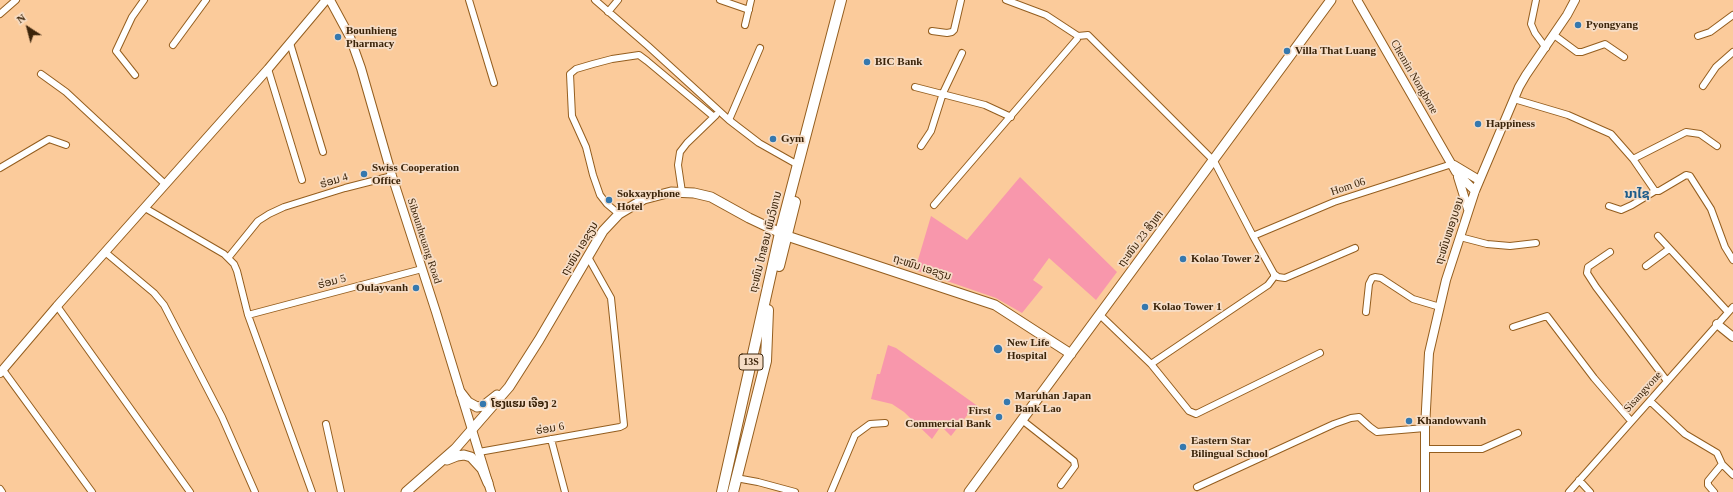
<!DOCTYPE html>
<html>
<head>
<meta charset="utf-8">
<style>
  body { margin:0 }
  #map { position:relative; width:1733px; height:492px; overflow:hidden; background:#fbcb9b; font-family:"Times New Roman",serif }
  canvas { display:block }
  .north { position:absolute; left:8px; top:8px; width:40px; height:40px; -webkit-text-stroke:3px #f6ddc6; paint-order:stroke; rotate:324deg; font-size:11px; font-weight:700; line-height:16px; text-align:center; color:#3b240a }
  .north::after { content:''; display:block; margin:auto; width:14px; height:18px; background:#3b240a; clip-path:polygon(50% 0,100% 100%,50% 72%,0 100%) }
</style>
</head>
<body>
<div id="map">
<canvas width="1733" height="492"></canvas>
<div class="north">N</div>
</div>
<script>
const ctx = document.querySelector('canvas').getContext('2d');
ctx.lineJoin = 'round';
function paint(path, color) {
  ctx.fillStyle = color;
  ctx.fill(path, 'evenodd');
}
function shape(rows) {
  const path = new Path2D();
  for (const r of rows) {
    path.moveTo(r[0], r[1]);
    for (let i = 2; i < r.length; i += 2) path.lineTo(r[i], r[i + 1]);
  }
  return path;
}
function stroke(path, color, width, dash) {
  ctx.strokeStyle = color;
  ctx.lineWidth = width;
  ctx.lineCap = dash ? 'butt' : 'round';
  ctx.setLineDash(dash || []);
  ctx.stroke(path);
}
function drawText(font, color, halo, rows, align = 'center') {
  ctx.font = font + ' "Times New Roman","Noto Sans Lao",serif';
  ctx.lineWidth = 3.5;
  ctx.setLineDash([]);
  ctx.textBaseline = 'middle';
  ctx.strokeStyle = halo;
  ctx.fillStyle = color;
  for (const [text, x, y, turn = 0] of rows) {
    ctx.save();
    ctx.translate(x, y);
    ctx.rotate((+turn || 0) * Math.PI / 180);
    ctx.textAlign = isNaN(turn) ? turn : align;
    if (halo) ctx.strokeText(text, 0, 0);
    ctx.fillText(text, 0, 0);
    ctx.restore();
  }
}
paint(shape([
  [1020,177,1117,272,1096,300,1049,258,1033,280,1043,287,1022,313,996,298,915,270,931,216,967,240],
  [888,345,896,348,979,407,974,415,969,413,951,436,941,426,932,439,904,412,892,404,871,399,877,374,880,374]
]), '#f897ac');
const minor = shape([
  [469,0,494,83],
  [595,0,648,46,729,120,759,143,798,165],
  [720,0,749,10],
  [1006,0,1046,15,1078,36,1088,35,1214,161,1253,236,1274,274,1278,277,1285,278,1355,248],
  [1536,0,1531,24,1535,33,1546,48],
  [608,12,618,0],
  [0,14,16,0],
  [745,25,751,0],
  [932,31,947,33,952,32,954,30,961,0],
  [1554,35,1577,52,1582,52,1605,44,1624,57],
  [1698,36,1710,32,1733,15],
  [290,43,323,152],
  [173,45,206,0],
  [268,69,302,180],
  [41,74,66,92,165,184],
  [135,75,116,51,132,17,144,0],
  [1703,86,1716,67,1733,52],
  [915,87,985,105,1011,117],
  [1514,99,1568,115,1611,134,1633,159,1655,191],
  [729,120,760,48],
  [921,146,931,131,943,93,962,53],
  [1633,159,1686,132,1700,134,1717,146],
  [0,168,49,139,66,145],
  [682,192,678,165,680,152,687,143,716,115],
  [934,205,1077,39,1078,36],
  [1609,206,1621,210,1632,205,1655,191,1659,191,1681,178,1686,175,1690,176,1711,209,1725,247,1733,260],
  [145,208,224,254,234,264,237,271,248,315,312,492],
  [619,214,607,204,600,195,593,175,586,147,572,116,570,74,576,69,593,64,612,59,639,55,647,61,714,117],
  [1253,236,1334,202,1452,164],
  [1658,236,1728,312],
  [1460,237,1487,244,1510,246,1536,243],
  [105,252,154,293,164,305,222,417,255,492],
  [1610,252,1588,267,1587,273,1596,287,1667,381],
  [228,258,258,221,269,214,284,207,345,188,392,176],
  [1646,266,1669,249],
  [57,306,190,492],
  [1366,312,1369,284,1372,278,1375,277,1381,278,1413,299,1440,307],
  [1099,314,1151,364,1189,411,1196,414,1320,353],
  [248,315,422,269],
  [1513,327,1547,316,1594,378,1631,421],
  [1151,364,1268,285,1274,277,1274,274],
  [3,370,92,492],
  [1650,401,1685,434,1717,453,1722,464,1733,475],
  [1022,420,1074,461,1075,466,1061,485],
  [326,424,341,492],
  [551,439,565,492],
  [1426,449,1482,449,1518,433],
  [479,452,620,427,624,425,611,298,588,257],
  [736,478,758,482,795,492],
  [1579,480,1590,492],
  [1197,487,1334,424,1351,418,1359,417,1370,427,1377,432,1425,428],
  [0,489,2,492],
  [831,492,855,435,870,424,885,423],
  [1569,492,1733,307],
  [1714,492,1708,485,1708,481,1722,464]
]);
const tertiary = shape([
  [330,0,350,37,361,68,392,176,436,312,491,492],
  [1357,0,1456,172,1475,191],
  [1454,165,1479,180],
  [1458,177,1468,209],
  [1717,324,1733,337],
  [0,373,57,306,268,69,326,0],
  [1425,492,1425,428,1429,353,1446,280,1475,191,1519,87,1526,75,1567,15,1575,0]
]);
const secondary = shape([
  [461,393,468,402,477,407,483,406,497,395],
  [447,460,457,456,464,455,471,457,482,469,488,483],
  [406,492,455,449,509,387,539,340,603,231,619,214,644,199,671,192,694,193,711,197,749,218,787,236,995,305,1071,354],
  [969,492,1331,0]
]);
const trunk = shape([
  [779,266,795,202],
  [722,492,780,233,841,0],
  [733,492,766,361,768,310]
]);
stroke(minor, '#945e1f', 8);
stroke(tertiary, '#945e1f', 10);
stroke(secondary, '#945e1f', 11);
stroke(trunk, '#945e1f', 12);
stroke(minor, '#fff', 6);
stroke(tertiary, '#fff', 8);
stroke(secondary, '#fff', 9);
stroke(trunk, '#fff', 10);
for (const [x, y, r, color] of [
  [1578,25,4,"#3578ae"],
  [338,37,4,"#3578ae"],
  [1287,51,4,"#3578ae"],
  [867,62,4,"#3578ae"],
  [1478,124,4,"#3578ae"],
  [773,139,4,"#3578ae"],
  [364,174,4,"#3578ae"],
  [609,200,4,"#3578ae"],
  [1183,259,4,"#3578ae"],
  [416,288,4,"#3578ae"],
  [1145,307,4,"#3578ae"],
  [998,349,5,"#3578ae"],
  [1007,402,4,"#3578ae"],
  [483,404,4,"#3578ae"],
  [999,417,4,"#3578ae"],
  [1409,421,4,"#3578ae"],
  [1183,447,4,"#3578ae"]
]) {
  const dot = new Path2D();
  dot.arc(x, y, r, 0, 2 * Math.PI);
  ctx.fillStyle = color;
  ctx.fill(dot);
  stroke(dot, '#f6ddc6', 1.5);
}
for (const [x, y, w] of [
  [751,362,24]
]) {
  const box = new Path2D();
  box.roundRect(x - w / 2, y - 8, w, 16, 3);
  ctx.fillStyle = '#f6ddc6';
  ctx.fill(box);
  stroke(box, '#3b240a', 1);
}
drawText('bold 10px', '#3b240a', null, [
  ["13S",751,362]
]);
drawText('bold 11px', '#3b240a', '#f6ddc6', [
  ["Pyongyang",1586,25],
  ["Bounhieng",346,31],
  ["Pharmacy",346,44],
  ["Villa That Luang",1295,51],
  ["BIC Bank",875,62],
  ["Happiness",1486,124],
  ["Gym",781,139],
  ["Swiss Cooperation",372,168],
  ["Office",372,181],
  ["Sokxayphone",617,194],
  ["Hotel",617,207],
  ["Kolao Tower 2",1191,259],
  ["Oulayvanh",408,288,"right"],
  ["Kolao Tower 1",1153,307],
  ["New Life",1007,343],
  ["Hospital",1007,356],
  ["Maruhan Japan",1015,396],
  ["Bank Lao",1015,409],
  ["ໂຮງແຮມ ເຈືອງ 2",491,404],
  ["First",991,411,"right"],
  ["Commercial Bank",991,424,"right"],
  ["Khandowvanh",1417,421],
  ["Eastern Star",1191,441],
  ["Bilingual School",1191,454]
], 'left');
drawText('11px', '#3b240a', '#f6ddc6', [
  ["Chemin Nongbone",1414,77,60],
  ["ຮ່ອມ 4",334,181,-17],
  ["Hom 06",1348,187,-18],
  ["ຖະໜົນໜອງບອນ",1450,231,-72],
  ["ຖະໜົນ 23 ສິງຫາ",1141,239,-53],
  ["Sibounheuang Road",424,241,72],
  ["ຖະໜົນ ໄກສອນ ພົມວິຫານ",766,242,-76],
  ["ຖະໜົນ ເອຊຽນ",580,249,-59],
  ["ຖະໜົນ ເອຊຽນ",922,268,18],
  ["ຮ່ອມ 5",332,282,-15],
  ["Sisangvone",1643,392,-48],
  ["ຮ່ອມ 6",550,429,-10]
]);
drawText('bold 13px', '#1a5a89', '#f6ddc6', [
  ["ນາໄຊ",1637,195]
]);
</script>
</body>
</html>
